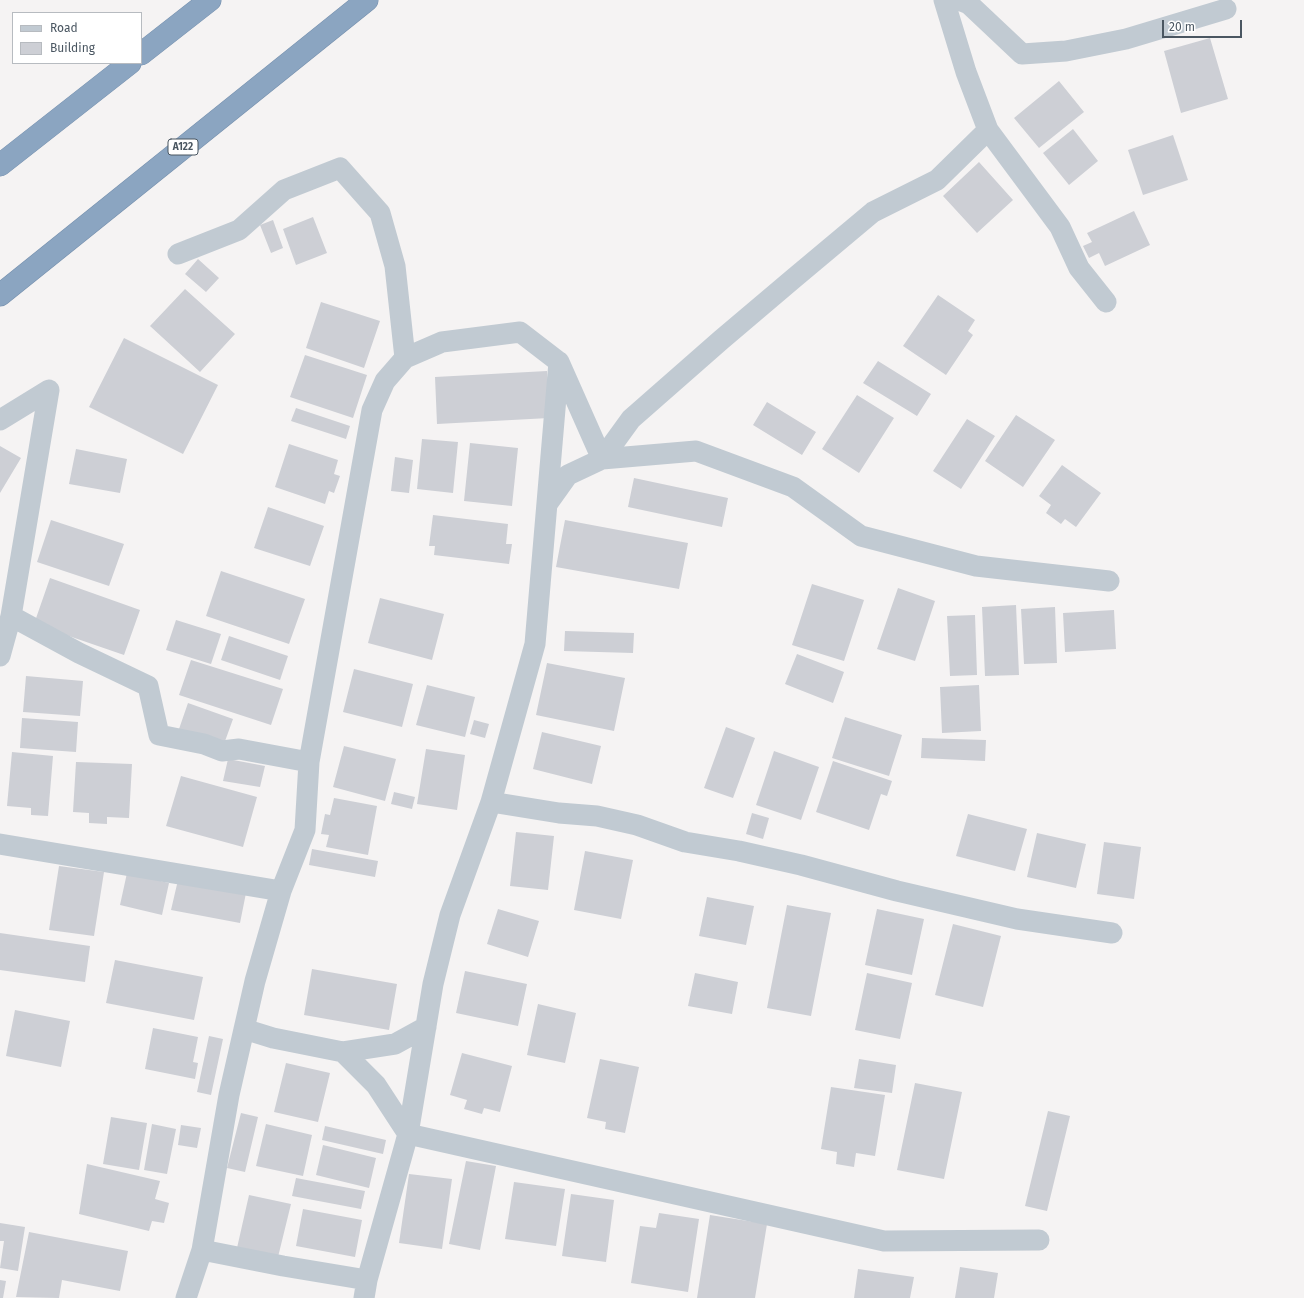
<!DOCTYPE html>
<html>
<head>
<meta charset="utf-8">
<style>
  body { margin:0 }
  #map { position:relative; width:1304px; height:1298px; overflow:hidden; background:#f5f3f3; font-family:"Fira Sans",sans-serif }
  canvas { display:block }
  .legend { position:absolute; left:12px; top:12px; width:130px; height:52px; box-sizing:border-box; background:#fff; border:1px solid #b7bbc0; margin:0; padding:5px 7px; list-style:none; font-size:12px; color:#4a5661 }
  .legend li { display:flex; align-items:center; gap:8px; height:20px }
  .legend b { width:20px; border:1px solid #b7bbc0 }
  .scale { position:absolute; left:1162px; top:20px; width:80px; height:18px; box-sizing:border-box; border:2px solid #4a5661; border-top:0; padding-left:5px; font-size:12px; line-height:14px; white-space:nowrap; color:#4a5661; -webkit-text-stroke:3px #fff; paint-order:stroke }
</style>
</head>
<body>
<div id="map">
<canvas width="1304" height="1298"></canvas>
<ul class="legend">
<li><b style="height:5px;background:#c1cad2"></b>Road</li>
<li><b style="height:11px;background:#cdcfd5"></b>Building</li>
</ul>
<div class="scale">20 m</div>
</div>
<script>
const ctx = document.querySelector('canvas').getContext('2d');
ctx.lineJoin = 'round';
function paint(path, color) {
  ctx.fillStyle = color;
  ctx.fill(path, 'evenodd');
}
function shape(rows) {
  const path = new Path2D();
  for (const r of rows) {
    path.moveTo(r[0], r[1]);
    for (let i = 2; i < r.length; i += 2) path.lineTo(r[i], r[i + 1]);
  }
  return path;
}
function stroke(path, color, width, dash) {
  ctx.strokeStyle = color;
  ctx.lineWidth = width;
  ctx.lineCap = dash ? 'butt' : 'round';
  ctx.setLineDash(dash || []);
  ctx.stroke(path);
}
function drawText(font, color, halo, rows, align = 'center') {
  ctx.font = font + ' "Fira Sans",sans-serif';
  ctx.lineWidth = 3;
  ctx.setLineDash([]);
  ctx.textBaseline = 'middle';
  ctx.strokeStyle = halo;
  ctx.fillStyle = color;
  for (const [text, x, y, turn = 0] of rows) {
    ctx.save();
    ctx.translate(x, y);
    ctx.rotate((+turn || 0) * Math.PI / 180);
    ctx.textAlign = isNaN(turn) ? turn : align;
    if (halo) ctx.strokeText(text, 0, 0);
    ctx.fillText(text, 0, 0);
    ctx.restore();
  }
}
paint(shape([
  [1210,38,1228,99,1181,113,1164,51],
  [1059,81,1084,112,1039,148,1014,118],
  [1073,129,1098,161,1069,185,1043,153],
  [1173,135,1188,180,1143,195,1128,150],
  [979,162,1013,200,977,233,943,196],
  [1134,211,1150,245,1105,266,1099,253,1089,258,1083,246,1092,242,1087,233],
  [313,217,327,253,296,265,283,229],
  [273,220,283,248,271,253,260,225],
  [198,259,219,278,206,292,185,274],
  [185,289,235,334,200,372,150,326],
  [938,295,975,320,968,331,973,335,946,375,903,346],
  [321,302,380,321,364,368,306,348],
  [124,338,218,385,183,454,89,407],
  [305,355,367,375,353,418,290,397],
  [878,361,931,394,917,416,863,383],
  [547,371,549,418,437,424,435,377],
  [857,395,894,418,859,473,822,449],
  [767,402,816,432,802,455,753,425],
  [296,408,350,426,346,439,291,421],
  [1016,415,1055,440,1023,487,985,461],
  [967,419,995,436,961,489,933,471],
  [422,439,458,442,453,493,417,489],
  [470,443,518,448,512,506,464,501],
  [289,444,338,460,334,474,340,476,334,493,329,491,325,504,275,487],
  [0,446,21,458,0,493],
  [76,449,127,459,120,493,69,484],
  [395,457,413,460,409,493,391,491],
  [1062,465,1101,493,1076,527,1065,519,1061,524,1046,513,1051,505,1039,496],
  [634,478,728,498,722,527,628,507],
  [268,507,324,526,310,566,254,548],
  [433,515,508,524,506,544,512,544,509,564,434,555,435,546,429,546],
  [51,520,124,544,109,586,37,562],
  [565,520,688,543,679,589,556,567],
  [221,571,305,599,289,644,206,616],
  [50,578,140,610,124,655,34,624],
  [812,584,864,600,844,661,792,645],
  [898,588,935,601,915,661,877,649],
  [380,598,444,614,432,660,368,643],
  [1016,605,1019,675,985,676,982,607],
  [1055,607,1057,663,1024,664,1021,609],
  [1114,610,1116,649,1065,652,1063,613],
  [975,615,977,675,950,676,947,616],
  [176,620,221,634,211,664,166,650],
  [565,631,634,633,633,653,564,651],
  [229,636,288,656,280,680,221,660],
  [797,654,844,672,833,703,785,684],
  [191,660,283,689,271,725,179,695],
  [547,663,625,678,614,731,536,715],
  [354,669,413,684,402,727,343,712],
  [26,676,83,681,80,716,23,712],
  [427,685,475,697,465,737,416,725],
  [979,685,981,731,942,733,940,687],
  [188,703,233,719,224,744,179,729],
  [845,717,902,735,889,776,832,758],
  [22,718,78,722,76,752,20,748],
  [474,720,489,724,485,738,470,734],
  [726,727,755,738,733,798,704,788],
  [542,732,601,746,592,784,533,769],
  [922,738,986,740,985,761,921,758],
  [344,746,396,759,385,801,333,787],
  [426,749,465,755,457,810,417,804],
  [774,751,819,767,801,820,756,805],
  [12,752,53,756,48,816,31,815,31,808,7,806],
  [228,759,265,766,260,787,223,781],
  [833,761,892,781,887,796,881,794,869,830,816,812],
  [76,762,132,764,129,818,107,817,107,824,89,823,89,813,73,812],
  [181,776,257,797,243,847,166,826],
  [394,792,415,797,412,809,391,804],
  [334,798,377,806,368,855,326,847,329,835,321,834,325,814,330,815],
  [752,813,769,818,763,839,746,834],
  [968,814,1027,829,1015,871,956,856],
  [516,832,554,836,548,890,510,886],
  [1037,833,1086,844,1076,888,1027,877],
  [1104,842,1141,847,1134,899,1097,894],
  [312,849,378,861,375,877,309,865],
  [585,851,633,860,621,919,574,910],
  [59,866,104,872,94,936,49,930],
  [127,873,169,883,162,915,120,905],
  [178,880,246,893,240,923,171,910],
  [707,897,754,906,746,945,699,936],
  [787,905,831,913,811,1016,767,1008],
  [498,909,539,921,528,957,487,944],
  [877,909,924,919,912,975,865,965],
  [953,924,1001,936,983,1007,935,995],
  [0,933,90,946,85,982,0,970],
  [115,960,203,977,194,1020,106,1003],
  [312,969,397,984,389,1030,304,1015],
  [465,971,527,984,518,1026,456,1013],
  [695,973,738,982,732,1014,688,1006],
  [867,973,912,983,900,1039,855,1030],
  [538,1004,576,1013,565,1063,527,1055],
  [15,1010,70,1021,61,1067,6,1056],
  [153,1028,198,1037,193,1062,198,1063,195,1079,145,1069],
  [209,1036,223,1039,211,1095,197,1092],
  [462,1053,512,1066,500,1112,484,1108,482,1114,464,1109,467,1100,450,1095],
  [600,1059,639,1067,625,1133,605,1129,606,1122,587,1118],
  [859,1059,896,1065,892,1093,854,1088],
  [286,1063,330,1073,318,1122,274,1112],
  [915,1083,962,1092,944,1179,897,1170],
  [831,1087,885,1095,875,1156,856,1153,854,1167,836,1164,837,1152,821,1149],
  [1048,1111,1070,1116,1047,1211,1025,1206],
  [241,1113,258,1117,245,1172,227,1168],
  [111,1117,147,1123,139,1170,103,1164],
  [152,1124,176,1129,167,1174,144,1170],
  [266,1124,312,1135,303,1176,256,1166],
  [181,1125,201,1128,197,1148,178,1145],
  [325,1126,386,1140,383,1154,322,1140],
  [323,1145,376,1158,369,1188,316,1175],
  [466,1161,496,1166,480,1250,449,1244],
  [87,1164,160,1181,155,1199,169,1203,164,1223,152,1221,149,1231,79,1214],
  [409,1174,452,1179,442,1249,399,1243],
  [296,1178,365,1191,361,1209,292,1196],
  [514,1182,565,1189,556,1246,505,1239],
  [571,1194,614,1200,606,1262,562,1256],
  [249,1195,291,1204,278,1257,237,1248],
  [303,1209,362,1220,355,1257,296,1246],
  [659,1213,699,1219,688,1292,631,1283,640,1226,656,1228],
  [710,1215,767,1224,755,1298,697,1298],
  [0,1223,25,1227,18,1271,0,1268,4,1241,0,1241],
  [29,1232,128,1251,120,1291,62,1280,59,1298,16,1297],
  [960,1267,998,1273,994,1298,955,1298],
  [858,1269,914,1277,910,1298,854,1298],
  [0,1280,6,1281,3,1298,0,1298]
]), '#cdcfd5');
const highway = shape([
  [141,54,210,0],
  [0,165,130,63],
  [0,295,367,0]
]);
stroke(highway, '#7690ad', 23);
stroke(shape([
  [944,0,966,72,988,130,1060,227,1079,268,1106,302],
  [959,0,969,4,1022,54,1066,51,1126,39,1226,9],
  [178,254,239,230,284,190,340,168,380,213,395,266,405,358],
  [0,420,49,390,11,616],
  [548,503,568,475,602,459,631,419,721,340,793,279,873,212,937,180,988,130],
  [0,656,11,616,79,653,148,686,159,735,204,744,222,751,239,749,309,762],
  [491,802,559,813,597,816,637,825,685,842,739,851,801,865,897,891,1017,919,1112,933],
  [0,844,281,891],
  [244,1029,273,1038,343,1052,395,1044,426,1027],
  [343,1052,376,1085,408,1134,884,1241,1039,1240],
  [202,1250,283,1266,367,1280],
  [186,1298,202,1250,229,1095,255,981,281,891,305,830,309,762,372,410,385,381,405,358,442,342,520,332,559,362],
  [364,1298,367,1280,408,1134,433,984,450,915,491,802,535,644,559,362,602,459,696,451,793,487,861,536,976,566,1109,581]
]), '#c1cad2', 21);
stroke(highway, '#8ba5c1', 22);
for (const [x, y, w] of [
  [183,147,30]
]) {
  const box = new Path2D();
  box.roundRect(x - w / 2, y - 8, w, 16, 3);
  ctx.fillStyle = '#fff';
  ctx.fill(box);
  stroke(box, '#4a5661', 1);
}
drawText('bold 10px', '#4a5661', null, [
  ["A122",183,147]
]);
</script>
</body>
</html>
